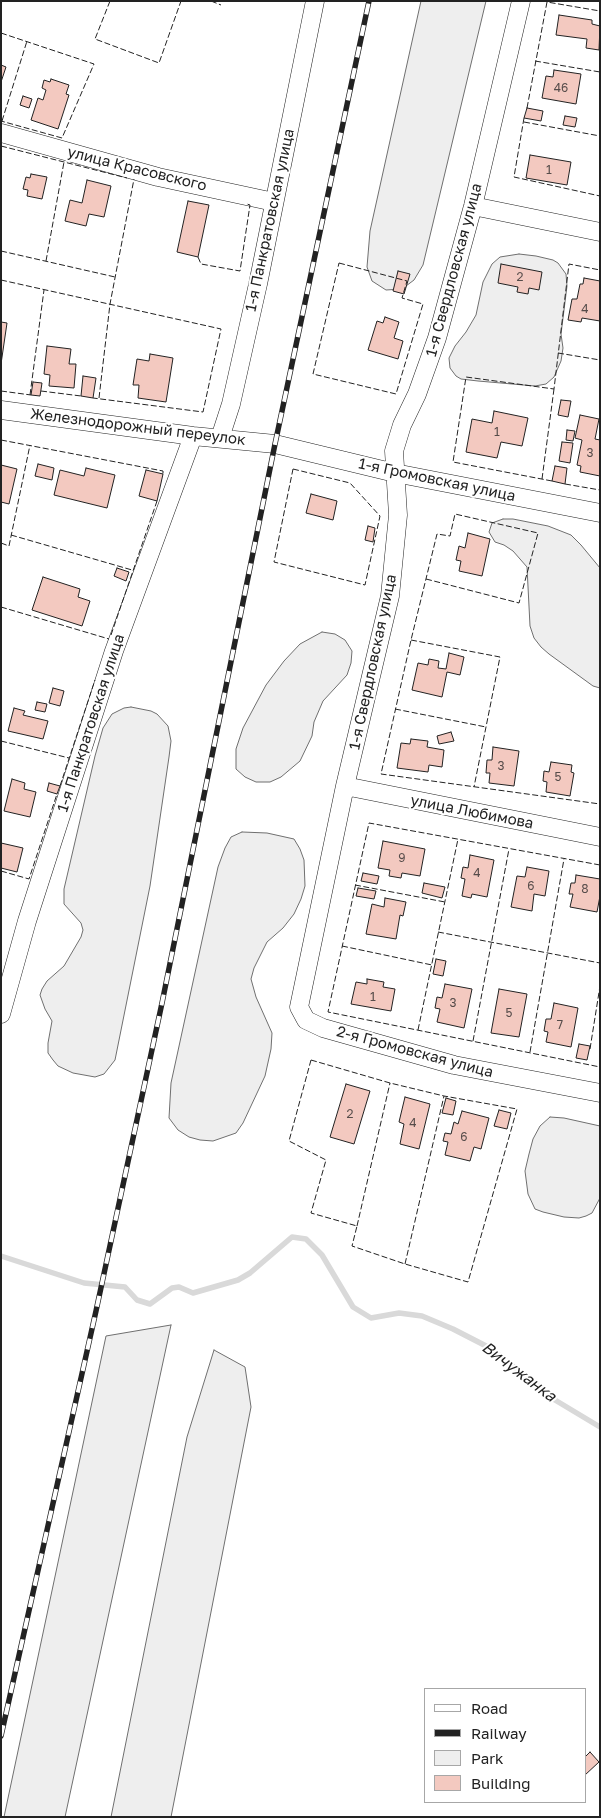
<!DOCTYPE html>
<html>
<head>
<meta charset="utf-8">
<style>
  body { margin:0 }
  #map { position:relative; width:601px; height:1818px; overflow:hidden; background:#fff; font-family:"Golos Text",sans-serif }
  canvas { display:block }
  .frame { position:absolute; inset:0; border:2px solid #222; pointer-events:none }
  .legend { position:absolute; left:424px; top:1688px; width:162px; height:115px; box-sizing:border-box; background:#fff; border:1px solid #a7a7a7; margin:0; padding:6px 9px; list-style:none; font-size:15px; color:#222 }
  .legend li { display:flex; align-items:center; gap:10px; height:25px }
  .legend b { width:25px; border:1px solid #a7a7a7 }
</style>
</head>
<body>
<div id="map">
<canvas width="601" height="1818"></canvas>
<div class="frame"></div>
<ul class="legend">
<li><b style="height:6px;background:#fff"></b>Road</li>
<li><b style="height:6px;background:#222"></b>Railway</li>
<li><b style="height:14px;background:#eee"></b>Park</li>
<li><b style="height:14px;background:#f3c9c0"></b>Building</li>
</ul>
</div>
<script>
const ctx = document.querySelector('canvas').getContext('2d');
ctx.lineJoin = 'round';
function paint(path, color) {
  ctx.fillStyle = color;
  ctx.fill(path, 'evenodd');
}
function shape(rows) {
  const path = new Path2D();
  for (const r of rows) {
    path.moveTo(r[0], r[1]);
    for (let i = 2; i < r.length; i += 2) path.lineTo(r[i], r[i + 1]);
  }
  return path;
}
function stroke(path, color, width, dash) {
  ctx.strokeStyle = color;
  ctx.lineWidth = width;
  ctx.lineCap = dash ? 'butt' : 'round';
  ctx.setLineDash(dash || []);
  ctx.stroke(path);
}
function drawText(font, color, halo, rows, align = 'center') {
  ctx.font = font + ' "Golos Text",sans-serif';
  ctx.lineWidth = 4;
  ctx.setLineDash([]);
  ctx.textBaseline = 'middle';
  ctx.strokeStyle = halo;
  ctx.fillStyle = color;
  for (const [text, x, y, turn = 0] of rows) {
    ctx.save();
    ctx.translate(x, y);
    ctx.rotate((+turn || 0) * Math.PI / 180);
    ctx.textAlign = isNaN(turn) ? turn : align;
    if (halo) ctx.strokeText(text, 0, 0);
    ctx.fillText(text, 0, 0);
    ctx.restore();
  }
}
const green = shape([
  [421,1,486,1,423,265,414,280,402,289,386,290,372,281,367,267,370,231,421,1],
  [519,254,536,256,553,260,558,263,566,274,567,286,561,334,563,348,561,361,554,377,546,384,535,386,478,381,461,379,456,376,450,368,449,358,455,346,466,332,476,315,483,282,492,264,500,257,519,254],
  [503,519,513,519,548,526,571,535,581,545,600,568,600,688,593,686,549,654,541,647,534,638,530,626,527,567,513,551,504,545,495,542,489,532,492,523,503,519],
  [322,632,335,634,345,640,352,651,351,663,347,675,323,701,314,722,312,736,300,761,281,777,270,782,256,782,245,777,236,769,236,749,243,728,266,685,284,661,300,644,322,632],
  [131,707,151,711,157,714,168,726,171,741,169,757,150,886,115,1060,104,1074,95,1077,73,1073,58,1066,53,1060,48,1053,48,1043,52,1021,45,1009,40,995,42,989,47,981,64,966,81,937,83,930,81,923,64,904,64,889,95,756,103,728,112,714,124,708,131,707],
  [242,832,267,833,294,839,300,849,304,860,305,886,301,899,294,914,283,928,267,942,254,968,251,979,256,997,272,1033,271,1049,265,1076,243,1123,236,1133,213,1141,200,1140,189,1137,178,1130,169,1118,171,1083,218,867,225,848,231,837,242,832],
  [550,1117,564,1118,600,1126,600,1198,592,1213,586,1216,579,1218,564,1217,543,1212,535,1209,528,1194,525,1171,529,1154,533,1139,540,1126,550,1117],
  [171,1325,65,1817,4,1817,106,1336,171,1325],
  [214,1350,245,1367,251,1407,171,1817,111,1817,187,1437,214,1350]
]);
paint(green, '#eee');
stroke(green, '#6f6f6f', 1);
stroke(shape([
  [1,1256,84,1283,125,1287,137,1300,150,1304,172,1288,179,1287,193,1293,238,1280,250,1273,292,1237,306,1239,322,1255,353,1307,371,1318,399,1313,422,1316,453,1329,490,1348,555,1400,600,1427]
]), '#d9d9d9', 5.5);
const building = shape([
  [559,15,592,20,592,24,600,26,599,50,586,48,587,39,556,35,559,15],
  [1,65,6,67,1,82,1,65],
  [554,70,581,74,576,104,542,98,546,76,553,77,554,70],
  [51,79,69,85,66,94,69,95,58,129,31,120,38,98,43,100,46,90,42,88,44,80,50,82,51,79],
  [23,96,32,99,29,108,20,105,23,96],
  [527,108,543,111,541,121,524,118,527,108],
  [565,116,577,118,575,127,563,125,565,116],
  [530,155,571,162,567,185,526,178,530,155],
  [31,174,47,177,42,199,27,196,28,190,23,189,26,177,30,178,31,174],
  [87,180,111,186,104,217,89,214,86,226,65,221,70,200,82,203,87,180],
  [188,201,209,205,198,257,177,252,188,201],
  [501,264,542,272,539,290,529,288,528,294,517,292,518,287,498,283,501,264],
  [398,271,410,274,404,294,393,291,398,271],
  [584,278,600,281,600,321,582,318,581,322,568,320,572,299,577,299,580,284,583,284,584,278],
  [385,317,399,322,394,338,403,341,398,359,368,350,377,321,383,323,385,317],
  [1,322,7,323,1,364,1,322],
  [47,346,71,349,69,364,76,364,74,388,49,386,50,375,44,374,47,346],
  [150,354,173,358,166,402,138,398,139,385,133,385,137,359,149,361,150,354],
  [83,376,96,378,93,398,81,396,83,376],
  [33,382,42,383,40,396,31,395,33,382],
  [561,400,571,401,568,417,558,415,561,400],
  [494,411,528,418,522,446,501,442,497,458,466,452,472,419,492,423,494,411],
  [580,415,599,419,595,439,600,440,600,476,580,472,581,466,577,465,582,440,575,438,580,415],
  [567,430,575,431,573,441,566,440,567,430],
  [562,442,573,443,570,463,559,461,562,442],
  [38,464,54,468,52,480,35,476,38,464],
  [1,465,17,469,9,504,1,502,1,465],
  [555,466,567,468,565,484,552,481,555,466],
  [86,468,115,475,107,508,54,495,60,470,84,476,86,468],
  [146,470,163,474,157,501,139,496,146,470],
  [311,494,337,501,333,520,306,513,311,494],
  [368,526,375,528,373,542,365,540,368,526],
  [468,533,490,539,482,576,459,571,461,561,456,560,459,546,465,548,468,533],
  [117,568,129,572,126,581,114,576,117,568],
  [43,577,80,589,78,597,90,601,82,626,32,610,43,577],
  [449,653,464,657,460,675,447,672,442,697,412,690,418,663,428,665,429,659,439,661,438,668,446,669,449,653],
  [53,688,64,691,60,706,49,703,53,688],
  [37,702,47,704,45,712,35,710,37,702],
  [14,708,25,711,23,715,48,721,43,739,8,731,14,708],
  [451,732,454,741,439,744,437,736,451,732],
  [411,739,428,741,427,747,444,750,442,767,429,765,428,772,397,768,401,743,410,744,411,739],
  [493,747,519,751,514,786,489,783,490,773,486,773,487,760,492,760,493,747],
  [551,762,572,765,571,772,574,773,570,796,546,792,547,782,543,781,544,771,549,772,551,762],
  [12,779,25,783,24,789,36,792,30,817,4,811,12,779],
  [49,783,60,786,57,794,47,791,49,783],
  [383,841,425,849,420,876,402,873,401,878,389,876,390,870,378,868,383,841],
  [1,843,23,848,17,872,1,868,1,843],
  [470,855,494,860,487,897,472,894,471,898,462,896,465,879,461,878,463,867,468,868,470,855],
  [527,867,549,871,545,896,534,894,532,911,511,907,517,876,525,877,527,867],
  [363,873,379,876,377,884,361,881,363,873],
  [576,875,600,879,600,896,597,912,570,907,573,894,569,894,571,883,575,883,576,875],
  [424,883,445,887,442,898,422,893,424,883],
  [358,888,376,891,374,899,356,896,358,888],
  [385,898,406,902,403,916,400,915,396,939,366,934,372,904,384,907,385,898],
  [436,959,446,961,443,976,433,974,436,959],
  [367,979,384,982,383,987,395,989,391,1011,351,1004,356,982,367,984,367,979],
  [445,984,472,989,464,1028,437,1022,440,1009,435,1008,437,997,442,998,445,984],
  [499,989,527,994,519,1037,491,1033,499,989],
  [554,1003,578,1008,571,1047,546,1042,548,1032,544,1031,546,1019,551,1019,554,1003],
  [579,1044,590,1046,587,1060,576,1058,579,1044],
  [346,1084,370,1091,354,1144,330,1137,346,1084],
  [405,1097,430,1104,419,1149,400,1144,404,1124,399,1122,405,1097],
  [446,1098,456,1101,453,1115,442,1113,446,1098],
  [499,1110,511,1113,507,1129,494,1126,499,1110],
  [462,1111,489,1118,481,1149,474,1147,470,1161,445,1155,448,1142,443,1141,445,1133,451,1134,454,1122,458,1124,462,1111],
  [590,1752,599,1762,585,1775,585,1757,590,1752]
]);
paint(building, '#f3c9c0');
stroke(building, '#222', 1);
const minor = shape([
  [521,1,473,206,437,338,417,394,402,425,394,451,398,515,390,596,345,786,299,1007,306,1020,323,1028,454,1065,600,1093],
  [1,133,158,177,274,202],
  [473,206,600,232],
  [1,410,193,436,275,444,395,473,600,513],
  [220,438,231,404,258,284,315,1],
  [345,786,600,837],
  [1,1014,27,921,114,651,193,436]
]);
stroke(minor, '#222', 19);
stroke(minor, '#fff', 18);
const rail = shape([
  [1,1736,96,1311,162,1003,275,444,369,1]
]);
stroke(rail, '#222', 5.5);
stroke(rail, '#fff', 4, [11]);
stroke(shape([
  [110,1,95,39,159,63,181,1],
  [211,1,221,5],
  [1,33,94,64,62,138,1,121],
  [535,61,600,72],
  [527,108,547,2,600,11],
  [524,118,514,177,600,196],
  [2,121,27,41],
  [524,122,600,136],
  [1,146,127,178],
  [1,251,115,277],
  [198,257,201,264,240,271,250,205,247,204],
  [46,261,64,162],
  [339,263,407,281,402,298,423,304,396,394,313,374,339,263],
  [1,280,221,329,203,412,93,398],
  [558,353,600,360],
  [1,391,31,395],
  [41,391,81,396],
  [30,395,44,290],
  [99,398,110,304,134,179],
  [1,440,163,471,163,474],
  [293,469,350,483,380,516,365,585,274,562,293,469],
  [542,479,554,389],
  [552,481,453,462,466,377,554,389,569,264,600,270],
  [565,484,600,490],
  [11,535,132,570],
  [1,543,9,546,30,445],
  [426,579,519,603,538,533,455,514,450,536,437,534,411,640,381,774,600,804],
  [1,607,109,639],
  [111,635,157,501],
  [411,640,500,657,474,787],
  [395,709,486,727],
  [1,741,69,758],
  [60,786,95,680],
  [600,865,369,823,328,1012,600,1067],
  [1,871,29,879,57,794],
  [355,885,445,902],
  [438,932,600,963],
  [342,946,432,965],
  [418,1030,458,839],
  [473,1041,509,849],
  [590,1049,600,986],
  [530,1052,564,859],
  [311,1060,390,1083,444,1096,517,1109,468,1282,405,1264,352,1246,357,1226,311,1213,326,1160,289,1141,311,1060],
  [357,1226,390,1083],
  [405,1264,444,1096]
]), '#222', 1, [6, 2.5]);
drawText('12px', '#564c4a', null, [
  ["46",561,88],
  ["1",549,170],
  ["2",520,277],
  ["4",585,309],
  ["1",497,432],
  ["3",590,453],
  ["3",501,766],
  ["5",558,777],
  ["9",402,858],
  ["4",477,873],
  ["6",531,886],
  ["8",585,889],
  ["1",373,997],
  ["3",453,1003],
  ["5",509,1013],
  ["7",560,1025],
  ["2",350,1114],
  ["4",413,1123],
  ["6",464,1137]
]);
drawText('15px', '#222', '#fff', [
  ["улица Красовского",137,169,14],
  ["1-я Панкратовская улица",270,220,-78],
  ["1-я Свердловская улица",454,270,-75],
  ["Железнодорожный переулок",138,427,7],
  ["1-я Громовская улица",437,480,12],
  ["1-я Свердловская улица",373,662,-78],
  ["1-я Панкратовская улица",91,723,-72],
  ["улица Любимова",472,812,11],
  ["2-я Громовская улица",415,1052,15]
]);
drawText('italic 16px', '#222', '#fff', [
  ["Вичужанка",519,1372,37]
]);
</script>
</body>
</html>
